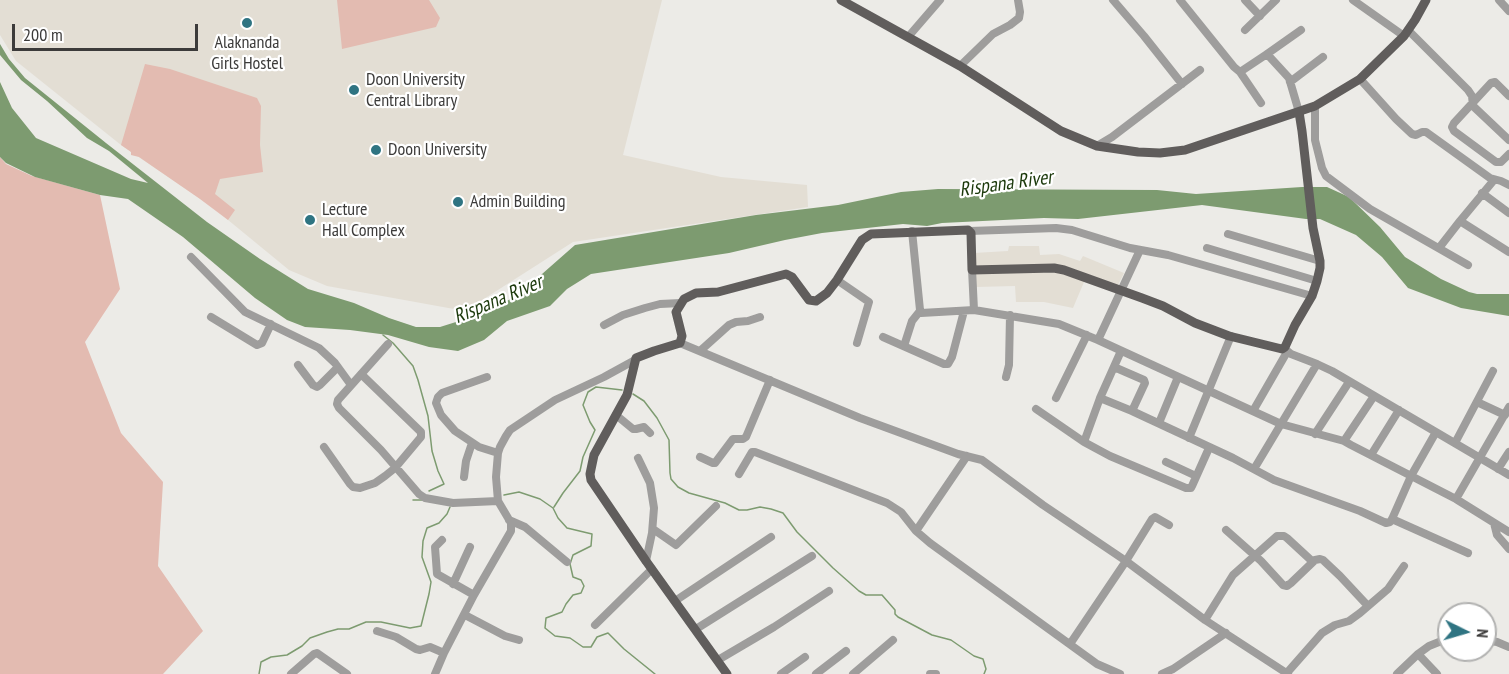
<!DOCTYPE html>
<html>
<head>
<meta charset="utf-8">
<style>
  body { margin:0 }
  #map { position:relative; width:1509px; height:674px; overflow:hidden; background:#ecebe7; font-family:"PT Sans Narrow",sans-serif }
  canvas { display:block }
  .north { position:absolute; left:1437px; top:602px; width:60px; height:60px; box-sizing:border-box; background:#fff; border:2px solid #b1b1b0; border-radius:50%; rotate:95deg; font-size:16px; font-weight:700; line-height:24px; text-align:center; color:#3c3b3a }
  .north::after { content:''; display:block; margin:auto; width:21px; height:27px; background:#2f7482; clip-path:polygon(50% 0,100% 100%,50% 72%,0 100%) }
  .scale { position:absolute; left:12px; top:24px; width:186px; height:27px; box-sizing:border-box; border:3px solid #3c3b3a; border-top:0; padding-left:8px; font-size:18px; line-height:21px; white-space:nowrap; color:#3c3b3a; -webkit-text-stroke:4px #fff; paint-order:stroke }
</style>
</head>
<body>
<div id="map">
<canvas width="1509" height="674"></canvas>
<div class="north">N</div>
<div class="scale">200 m</div>
</div>
<script>
const ctx = document.querySelector('canvas').getContext('2d');
ctx.lineJoin = 'round';
function paint(path, color) {
  ctx.fillStyle = color;
  ctx.fill(path, 'evenodd');
}
function shape(rows) {
  const path = new Path2D();
  for (const r of rows) {
    path.moveTo(r[0], r[1]);
    for (let i = 2; i < r.length; i += 2) path.lineTo(r[i], r[i + 1]);
  }
  return path;
}
function stroke(path, color, width, dash) {
  ctx.strokeStyle = color;
  ctx.lineWidth = width;
  ctx.lineCap = dash ? 'butt' : 'round';
  ctx.setLineDash(dash || []);
  ctx.stroke(path);
}
function drawText(font, color, halo, rows, align = 'center') {
  ctx.font = font + ' "PT Sans Narrow",sans-serif';
  ctx.lineWidth = 4.5;
  ctx.setLineDash([]);
  ctx.textBaseline = 'middle';
  ctx.strokeStyle = halo;
  ctx.fillStyle = color;
  for (const [text, x, y, turn = 0] of rows) {
    ctx.save();
    ctx.translate(x, y);
    ctx.rotate((+turn || 0) * Math.PI / 180);
    ctx.textAlign = isNaN(turn) ? turn : align;
    if (halo) ctx.strokeText(text, 0, 0);
    ctx.fillText(text, 0, 0);
    ctx.restore();
  }
}
paint(shape([
  [0,0,662,0,623,155,721,177,807,185,808,207,573,242,465,311,327,286,289,270,211,206,121,145,16,61,0,35],
  [1009,246,1039,246,1040,255,1059,254,1080,261,1083,256,1124,273,1117,287,1087,275,1073,308,1044,302,1016,302,1015,286,976,287,974,253,1008,251]
]), '#e3ded4');
paint(shape([
  [337,0,429,0,440,18,436,27,342,49],
  [145,64,170,69,257,98,261,106,260,145,263,172,220,179,215,194,235,210,228,220,200,199,139,157,131,155,131,152,121,145],
  [0,157,6,164,32,176,100,195,120,289,85,342,121,433,163,482,158,566,203,631,163,674,0,674]
]), '#e3bbb1');
paint(shape([
  [0,44,9,59,25,78,106,143,207,222,260,259,308,289,354,303,389,318,416,327,440,327,475,316,517,296,575,245,756,215,838,205,901,192,938,189,1157,190,1196,194,1302,187,1327,187,1349,197,1380,227,1405,257,1441,279,1469,292,1477,294,1509,294,1509,316,1461,308,1408,288,1382,257,1356,235,1320,219,1306,219,1202,205,1078,219,1044,218,942,223,927,226,903,224,822,233,785,240,729,253,591,274,567,289,550,306,507,321,484,340,458,351,429,347,388,335,350,330,305,327,287,320,255,298,183,237,128,199,100,195,35,177,6,163,0,157,0,82,12,108,36,138,131,179,148,183,109,151,87,138,47,101,21,80,0,55]
]), '#7d9b70');
stroke(shape([
  [383,335,393,343,413,366,418,380,428,416,432,451,438,471,444,484,429,491],
  [633,394,644,401,657,418,669,440,670,473,671,479,678,487,689,493,725,503,739,510,747,510,760,507,771,509,783,513,797,532,833,568,859,591,866,595,882,595,895,610,895,614,898,617,932,635,951,640,974,656,983,659,986,669,984,674],
  [504,495,519,492,540,499,553,508,558,518,567,528,592,534,591,546,573,555,570,564,573,577,581,580,584,586,581,593,573,595,566,604,562,612,546,618,545,628,555,636,570,638,583,647,591,647,597,637,608,633,624,649,655,674],
  [413,500,423,500],
  [554,507,563,493,580,471,583,457,595,430,590,422,583,405,588,392,596,387,622,390],
  [259,674,261,662,271,657,287,655,302,646,310,638,327,632,338,629,349,629,366,622,381,622,410,628,421,626,429,594,431,582,422,557,423,541,427,528,439,523,447,514,450,507]
]), '#7d9b70', 1.5);
stroke(shape([
  [1113,0,1144,36,1182,84],
  [1180,0,1234,67,1240,72,1267,54,1301,30],
  [1245,0,1260,16],
  [1353,0,1404,36],
  [1499,0,1509,11],
  [1245,30,1276,0],
  [1408,30,1468,90,1472,96,1473,106,1509,140],
  [908,37,940,0],
  [1267,54,1289,78,1299,112],
  [960,66,993,34,1010,25,1019,18,1020,12,1018,0],
  [1240,72,1261,103],
  [1360,79,1396,119,1412,134,1416,135,1422,132,1426,132,1490,178,1501,181,1509,185],
  [1290,82,1323,57],
  [1509,96,1495,82,1491,83,1454,123,1452,127,1454,131,1496,162,1501,162,1509,154],
  [1315,106,1315,140,1322,168,1326,176,1370,209,1468,265],
  [1097,146,1112,137,1200,70],
  [1482,193,1509,213],
  [1460,221,1509,252],
  [912,231,920,310,921,313,974,310,1059,324,1098,340,1281,424,1344,441,1351,445,1456,499,1509,532],
  [970,231,1056,228,1072,230,1130,248,1168,255,1312,296],
  [1228,234,1320,261],
  [1207,248,1317,281],
  [1439,248,1460,221,1494,180],
  [191,257,245,312,319,348,335,363,351,385],
  [972,269,974,310],
  [837,280,869,302,857,343],
  [211,317,257,345,262,343,271,324],
  [604,325,623,315,645,308,660,304,681,303],
  [883,337,944,364,948,364,952,357,964,311],
  [1098,340,1140,250],
  [680,343,860,418,958,454,982,460,1043,505,1126,561,1205,620,1288,674],
  [388,344,338,400,337,404,339,408,381,450,419,494,425,498,453,503,498,501],
  [904,346,912,321,920,311],
  [1284,348,1291,354,1317,364,1332,371,1509,475],
  [700,351,729,325,736,322,748,321,760,317],
  [1121,351,1100,398,1132,411,1233,458,1274,480,1360,511,1386,523,1390,522,1392,519,1411,476,1436,432],
  [298,365,313,385,317,387,320,385,338,367],
  [1114,367,1144,380,1145,383,1132,411],
  [487,377,442,393,438,397,436,403,441,415,455,431,479,447,498,453],
  [1006,377,1009,365,1010,315],
  [1056,398,1087,335],
  [1477,402,1505,415],
  [1036,409,1084,442,1110,456,1186,488,1191,488,1192,486,1209,448],
  [1253,411,1287,352],
  [616,415,633,429,636,429,644,427,650,433],
  [1159,423,1178,377],
  [1315,434,1349,382],
  [1189,438,1231,336],
  [1344,441,1374,396],
  [1084,442,1100,398],
  [1455,443,1493,371],
  [324,447,350,484,353,487,360,488,375,483,385,476,395,468,421,437,421,432,361,374],
  [1371,455,1399,410],
  [967,456,916,531,930,543,1097,664,1120,674],
  [700,457,713,463,715,463,733,439,743,439,746,437,770,380],
  [638,458,650,483,654,508,652,533,646,561],
  [1166,462,1196,476],
  [1254,469,1317,364],
  [1498,469,1509,452],
  [739,474,752,452,755,452,887,503,901,512,916,531],
  [464,477,466,461,472,443],
  [1456,499,1509,407],
  [1392,519,1468,553],
  [509,520,525,527,567,562],
  [1494,523,1497,535,1509,549],
  [653,529,676,545,716,506],
  [1226,530,1261,561,1283,585,1287,586,1291,583,1315,560,1320,559,1323,560,1340,576,1368,606],
  [442,540,435,547,437,574,474,595],
  [453,584,470,547],
  [675,601,771,537],
  [465,615,505,636,519,640],
  [1205,620,1233,575,1277,536,1284,536,1287,538,1313,562],
  [595,625,652,569],
  [696,629,812,556],
  [377,631,396,637,416,649,420,650,430,647,444,653],
  [1485,640,1497,642,1509,647],
  [1070,644,1126,561,1152,519,1155,517,1169,525],
  [1418,654,1437,674],
  [718,660,774,627,829,591],
  [291,674,314,654,317,653,347,674],
  [435,674,444,653,474,595,511,531,511,523,498,501,496,477,498,453,500,447,506,436,510,430,555,400,604,377,635,360],
  [781,674,805,657],
  [816,674,846,651],
  [853,674,893,640],
  [930,674,936,674],
  [1162,674,1173,669,1226,633],
  [1286,674,1322,633,1335,625,1349,621,1360,613,1388,589,1404,566],
  [1397,674,1418,654,1429,646,1449,638]
]), '#9e9d9c', 8);
stroke(shape([
  [841,0,960,66,1061,131,1097,146,1138,152,1160,153,1185,150,1315,106,1360,79,1404,36,1415,20,1426,0],
  [727,674,646,561,591,480,590,474,594,455,627,395,636,358,654,351,680,343,682,336,676,312,684,299,696,293,718,292,786,274,792,277,809,300,816,301,827,293,837,280,862,240,871,234,968,230,971,233,972,270,1054,268,1064,270,1142,298,1163,306,1195,323,1229,336,1282,349,1285,347,1295,325,1312,296,1317,281,1320,268,1320,261,1313,228,1302,131,1299,112]
]), '#605d5c', 9);
for (const [x, y, r, color] of [
  [247,23,6,"#2f7482"],
  [354,90,6,"#2f7482"],
  [376,150,6,"#2f7482"],
  [458,202,6,"#2f7482"],
  [310,220,6,"#2f7482"]
]) {
  const dot = new Path2D();
  dot.arc(x, y, r, 0, 2 * Math.PI);
  ctx.fillStyle = color;
  ctx.fill(dot);
  stroke(dot, '#fff', 2);
}
drawText('18px', '#3c3b3a', '#fff', [
  ["Alaknanda",247,43,"center"],
  ["Girls Hostel",247,64,"center"],
  ["Doon University",366,80],
  ["Central Library",366,101],
  ["Doon University",388,150],
  ["Admin Building",470,202],
  ["Lecture",322,210],
  ["Hall Complex",322,231]
], 'left');
drawText('italic 20px', '#1b390b', '#fff', [
  ["Rispana River",1006,184,-8],
  ["Rispana River",498,300,-23]
]);
</script>
</body>
</html>
